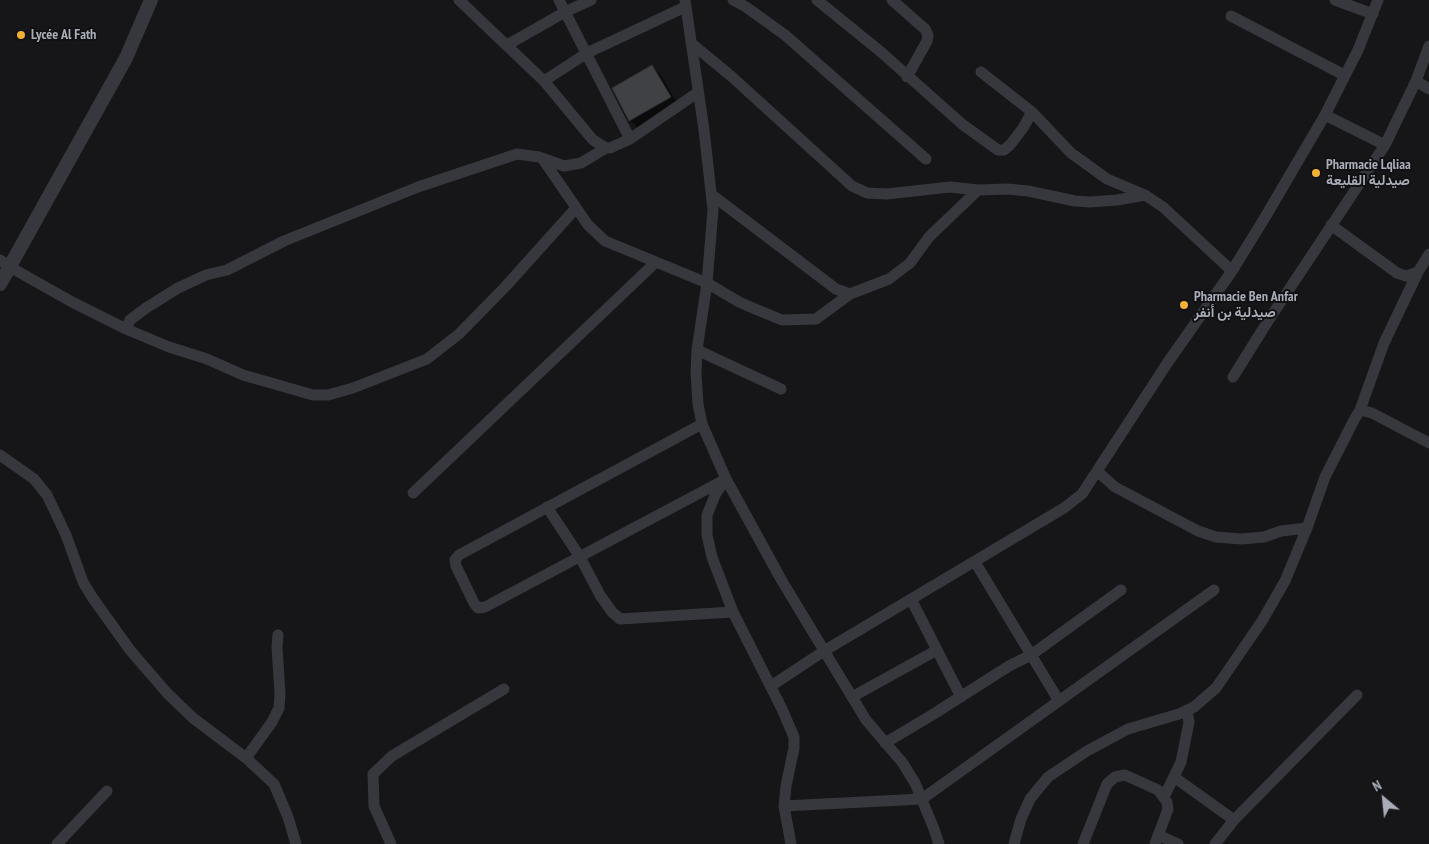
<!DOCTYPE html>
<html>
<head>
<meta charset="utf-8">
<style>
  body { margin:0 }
  #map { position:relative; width:1429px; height:844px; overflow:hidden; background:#161618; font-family:"PT Sans Narrow",sans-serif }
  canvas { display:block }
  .north { position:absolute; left:1359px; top:774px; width:50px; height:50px; -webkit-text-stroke:4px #111113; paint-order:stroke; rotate:332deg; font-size:14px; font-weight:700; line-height:20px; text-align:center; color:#a8adb8 }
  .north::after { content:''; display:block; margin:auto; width:18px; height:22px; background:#a8adb8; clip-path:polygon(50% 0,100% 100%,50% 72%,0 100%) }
</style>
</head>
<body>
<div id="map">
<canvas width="1429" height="844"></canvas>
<div class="north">N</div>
</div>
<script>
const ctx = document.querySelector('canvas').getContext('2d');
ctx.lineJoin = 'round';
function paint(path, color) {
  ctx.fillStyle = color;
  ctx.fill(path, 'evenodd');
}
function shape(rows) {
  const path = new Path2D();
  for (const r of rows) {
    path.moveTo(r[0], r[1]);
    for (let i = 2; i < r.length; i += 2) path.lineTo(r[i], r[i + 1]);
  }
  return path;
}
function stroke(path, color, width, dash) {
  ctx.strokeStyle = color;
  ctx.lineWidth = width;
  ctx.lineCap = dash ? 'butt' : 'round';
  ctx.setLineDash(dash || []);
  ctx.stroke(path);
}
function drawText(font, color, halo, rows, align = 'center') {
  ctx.font = font + ' "PT Sans Narrow",Vazirmatn,sans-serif';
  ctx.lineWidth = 4;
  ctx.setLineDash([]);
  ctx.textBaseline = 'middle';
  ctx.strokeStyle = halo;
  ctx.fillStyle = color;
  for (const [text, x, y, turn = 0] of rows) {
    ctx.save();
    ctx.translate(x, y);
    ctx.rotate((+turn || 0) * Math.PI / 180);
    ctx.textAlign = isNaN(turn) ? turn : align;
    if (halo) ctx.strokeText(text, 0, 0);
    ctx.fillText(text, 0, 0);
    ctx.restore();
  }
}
paint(shape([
  [652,66,661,75,679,106,639,129,630,120,614,88]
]), '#0007');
const building = shape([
  [652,65,671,97,629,121,612,88,652,65]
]);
paint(building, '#404145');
stroke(building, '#303034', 1);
stroke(shape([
  [459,0,544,81,593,140,606,148,610,148,630,139],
  [559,0,630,139,697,93],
  [685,0,704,130,713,210,707,283,697,350,696,373,698,404,702,424,726,479,782,581,866,720,902,762,915,783,934,829,939,844],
  [733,0,746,7,785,35,926,159],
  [817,0,881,52,962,124,998,150,1004,150,1010,145,1023,128,1032,112],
  [892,0,925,29,928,35,927,41,907,77],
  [1335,0,1373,14],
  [1231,16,1344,75],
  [691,43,731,76,852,186,867,193,887,194,950,187,978,190,1007,189,1028,191,1075,201,1090,202,1117,200,1145,195],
  [507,45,565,12,591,0],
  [981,72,1032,112,1071,153,1107,179,1145,195,1163,207,1232,271],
  [544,81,587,53,685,7],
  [1416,81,1429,89],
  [1325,115,1385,145],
  [542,158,588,225,605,241,707,283,739,302,760,311,782,320,816,319,850,294],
  [712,195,836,289,850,294,889,279,910,263,929,237,978,190],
  [1331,225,1397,273,1406,276,1418,272],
  [0,260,10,267,72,302,126,329,169,347,207,359,243,375,313,395,328,395,353,388,427,359,459,334,506,286,576,208],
  [126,329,130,320,146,308,178,288,206,275,227,270,284,241,418,187,517,154,539,157,564,166,581,163,606,148],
  [697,350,781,389],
  [1233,377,1268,321,1385,145,1416,81,1429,46],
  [1360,410,1384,343,1418,272,1429,254],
  [702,424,459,555,455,560,456,566,474,603,478,608,485,607,726,479],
  [0,455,34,479,47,495,66,535,83,582,92,597,130,650,167,693,193,718,246,758,274,784,288,817,296,844],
  [1097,471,1115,487,1198,531,1216,537,1242,539,1264,537,1281,531,1307,528,1325,477,1354,420,1360,410,1372,413,1429,443],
  [723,483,716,493,707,515,707,535,712,557,733,612,782,709,794,737,794,748,786,786,784,806,791,844],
  [413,493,656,262],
  [547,507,580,557,600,595,612,612,620,619,733,612],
  [975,562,1059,701],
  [937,650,961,697],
  [771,686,824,651,1064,508,1082,494,1168,362,1232,271,1267,214,1325,115,1358,50,1378,0],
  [852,697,937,650,911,599],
  [885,743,932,715,1009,666,1031,655,1121,590],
  [246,758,272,722,279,708,280,694,277,647,278,635],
  [1174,777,1234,820],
  [1164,797,1181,762,1189,722,1187,710],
  [784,806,922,799,1214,590],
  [1158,835,1178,844],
  [57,844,107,791],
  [391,844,374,806,373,774,392,756,504,689],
  [1014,844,1021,819,1030,799,1048,777,1087,751,1128,729,1179,714,1194,707,1216,688,1262,621,1285,581,1307,528],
  [1083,844,1107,784,1115,777,1125,775,1158,790,1167,802,1168,809,1155,844],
  [1215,844,1234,820,1357,695]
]), '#37383d', 11);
stroke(shape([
  [0,284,126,58,151,0]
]), '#37383d', 14);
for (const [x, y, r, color] of [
  [21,35,5,"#f2b134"],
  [1316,173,5,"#f2b134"],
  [1184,305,5,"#f2b134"]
]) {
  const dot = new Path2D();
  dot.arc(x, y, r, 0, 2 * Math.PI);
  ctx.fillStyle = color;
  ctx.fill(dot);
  stroke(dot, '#111113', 2);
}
drawText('bold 14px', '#a8adb8', '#111113', [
  ["Lycée Al Fath",31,35],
  ["Pharmacie Lqliaa",1326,165],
  ["صيدلية القليعة",1326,181],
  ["Pharmacie Ben Anfar",1194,297],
  ["صيدلية بن أنفر",1194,313]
], 'left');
</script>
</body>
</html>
